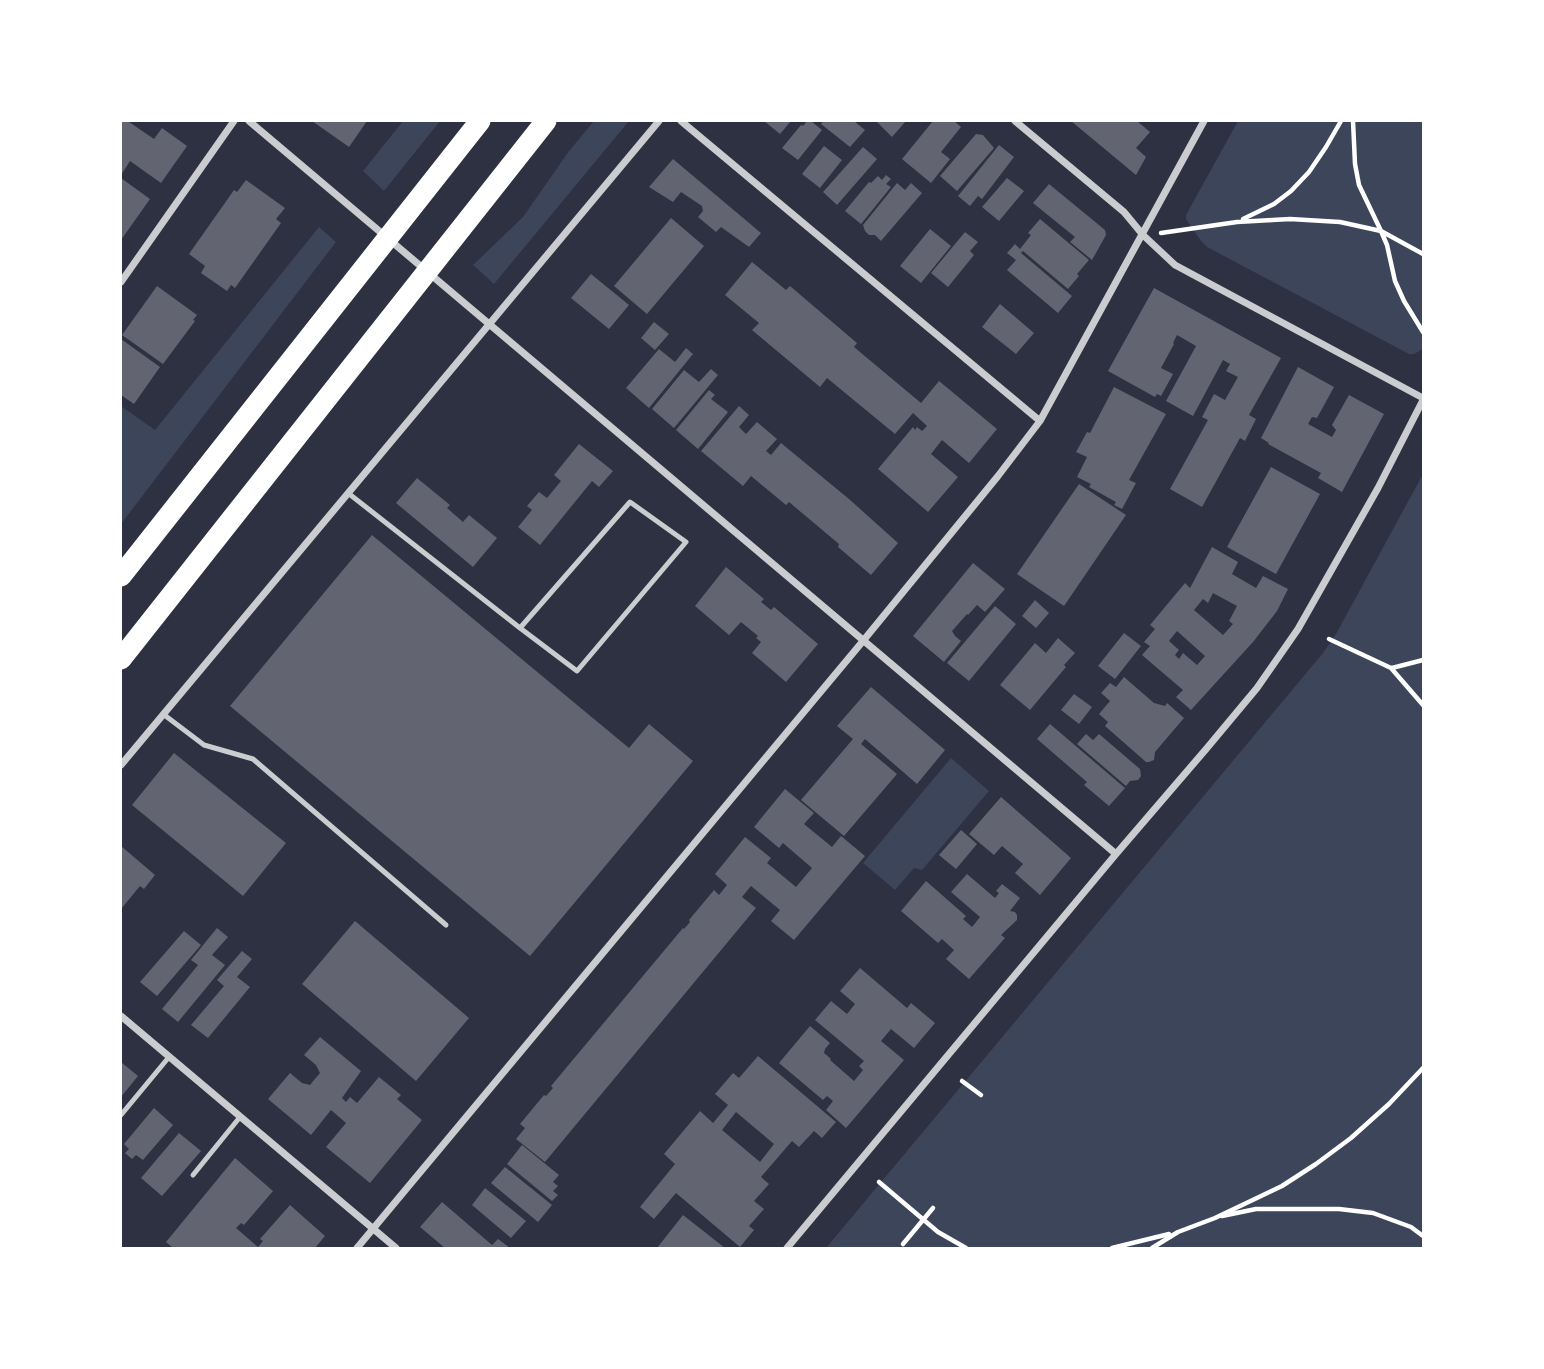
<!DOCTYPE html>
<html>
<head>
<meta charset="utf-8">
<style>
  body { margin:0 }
  #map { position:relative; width:1544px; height:1369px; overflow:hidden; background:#2d3142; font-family:Montserrat,sans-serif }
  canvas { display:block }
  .frame { position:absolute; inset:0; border:122px solid #fff; pointer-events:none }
</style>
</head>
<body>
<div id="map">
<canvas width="1544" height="1369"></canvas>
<div class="frame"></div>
</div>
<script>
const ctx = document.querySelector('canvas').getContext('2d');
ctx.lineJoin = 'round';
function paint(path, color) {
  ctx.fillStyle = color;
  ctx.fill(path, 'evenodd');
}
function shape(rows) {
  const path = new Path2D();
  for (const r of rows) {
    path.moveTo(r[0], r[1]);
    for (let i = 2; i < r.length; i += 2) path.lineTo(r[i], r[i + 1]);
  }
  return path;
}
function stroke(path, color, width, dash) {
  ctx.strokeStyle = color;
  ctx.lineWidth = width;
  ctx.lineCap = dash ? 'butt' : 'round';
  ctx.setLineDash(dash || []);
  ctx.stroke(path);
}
paint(shape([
  [403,121,440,121,384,191,363,171],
  [594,121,629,121,494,284,473,265,523,217,569,151],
  [1238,121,1423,121,1423,349,1414,354,1409,354,1207,247,1201,241,1186,219,1186,215],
  [319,227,336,242,121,524,121,406,155,430],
  [1423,474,1423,1248,826,1248,1323,653,1336,634],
  [951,758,989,791,922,870,914,868,895,890,863,863]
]), '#3c4559');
paint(shape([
  [121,121,130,121,129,122,154,139,162,128,187,146,161,183,130,161,121,175],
  [312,121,367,121,349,147],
  [764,121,791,121,780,134],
  [807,121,811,121,822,130,798,160,782,148,801,125,803,126],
  [823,121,854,121,865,130,850,147,821,124],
  [876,121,906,121,892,137],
  [933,121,954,121,961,127,941,152,950,159,931,183,902,159],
  [1071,121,1137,121,1150,132,1136,148,1146,157,1136,175],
  [976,134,983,135,994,148,957,191,940,176],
  [999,145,1014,157,982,199,978,196,970,206,958,196],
  [824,146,842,160,820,188,802,174],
  [863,147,877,159,837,205,823,192],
  [673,159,761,233,749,247,721,227,716,232,698,217,703,211,702,206,681,192,673,202,649,187],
  [886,175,891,179,886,184,891,187,861,224,845,211,869,182,871,183,878,176,882,180],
  [121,178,150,199,121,240],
  [1007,178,1024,191,999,221,982,207],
  [246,180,285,208,276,219,281,223,235,288,231,285,227,291,201,273,205,266,189,254,234,190,237,192],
  [897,183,905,190,911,183,922,193,881,241,875,235,869,235,865,231,863,225],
  [1049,184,1105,230,1106,235,1092,260,1070,242,1075,237,1033,203],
  [671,218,704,246,647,314,614,286],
  [1040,219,1089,260,1077,274,1079,276,1068,289,1023,251,1021,253,1072,296,1058,313,1007,270,1016,260,1007,253,1015,244,1020,249,1031,235,1028,233],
  [930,229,951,246,921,283,900,266],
  [965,232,978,242,970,251,974,255,948,287,931,273],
  [752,262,786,290,790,286,824,315,857,343,854,347,921,403,939,381,997,429,969,463,942,440,931,454,958,477,928,512,878,469,913,427,915,430,917,427,922,431,927,426,913,413,895,434,827,378,820,387,752,330,759,323,725,295],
  [591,274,629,305,609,329,571,298],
  [157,286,197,315,193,320,195,321,163,364,122,335],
  [1154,288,1281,358,1249,415,1256,419,1245,441,1240,438,1202,507,1170,489,1208,420,1202,417,1214,394,1225,400,1238,377,1226,371,1230,364,1223,360,1193,416,1166,401,1196,346,1177,335,1173,343,1174,344,1161,368,1173,374,1161,396,1157,394,1155,397,1108,371],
  [1000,304,1034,333,1016,354,982,327],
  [654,322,669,334,655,350,641,338],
  [121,339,160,367,134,404,121,395],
  [686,348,693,354,649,408,626,388,659,349,675,362],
  [1298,367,1334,387,1317,418,1312,417,1308,424,1332,437,1336,430,1332,425,1349,395,1384,414,1342,492,1318,478,1321,473,1268,444,1269,443,1261,438],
  [711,369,718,375,674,428,652,409,684,370,699,382],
  [1114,387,1166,414,1129,480,1136,483,1122,509,1114,505,1116,502,1089,487,1091,484,1077,477,1087,457,1076,452,1087,432,1090,433],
  [709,390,715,395,711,399,728,412,698,449,676,430],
  [739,406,749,415,739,427,746,434,757,422,777,439,766,451,771,455,781,443,849,499,898,543,871,575,838,547,839,544,789,502,786,505,751,476,743,486,701,451],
  [579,444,613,471,599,487,592,481,540,545,518,527,532,510,527,506,539,492,547,498,561,481,554,475],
  [1271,467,1320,494,1276,574,1227,547],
  [417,478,450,505,447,508,463,522,469,515,497,538,473,567,396,503],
  [1079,484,1126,515,1064,606,1017,574],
  [372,535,629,748,649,724,693,761,530,956,230,706],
  [1212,547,1238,562,1232,574,1256,588,1263,576,1288,589,1277,611,1253,642,1191,710,1176,697,1183,690,1142,655,1150,646,1144,642,1155,629,1150,625,1185,583,1190,588],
  [1213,593,1237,606,1229,621,1233,624,1223,635,1194,610,1203,599,1208,603],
  [1177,631,1205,656,1197,665,1183,653,1179,659,1175,655,1179,650,1169,641],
  [973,563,1005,589,985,612,977,605,968,615,967,614,952,631,955,636,961,641,944,662,913,636],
  [726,567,764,599,761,602,771,610,774,607,818,644,786,682,752,653,761,642,756,638,758,636,741,622,729,635,695,606],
  [1035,600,1049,613,1036,628,1022,616],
  [995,606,1016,624,969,681,947,663],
  [1124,633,1141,646,1115,679,1098,666],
  [1058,638,1075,653,1064,665,1066,667,1030,710,1000,685,1035,643,1046,653],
  [1124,677,1154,703,1165,706,1167,703,1184,718,1155,752,1154,760,1149,762,1146,762,1105,726,1108,722,1099,714,1110,701,1101,693,1110,683,1116,687],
  [871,687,945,750,917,784,865,739,861,744,897,774,844,836,801,800,853,739,837,726],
  [1074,694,1092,707,1079,724,1061,710],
  [1050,724,1125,788,1109,806,1084,785,1087,782,1037,739],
  [1086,734,1093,740,1099,734,1140,769,1141,776,1138,780,1130,781,1126,786,1077,744],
  [174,753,286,843,243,896,132,805],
  [785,789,814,813,804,824,832,847,841,836,865,856,794,940,771,921,780,910,751,886,742,897,756,908,545,1162,516,1139,525,1128,520,1124,544,1095,546,1096,553,1088,551,1086,683,928,684,929,690,922,689,920,714,890,719,895,727,885,715,874,745,837,771,858,767,863,796,887,812,868,783,843,779,848,754,827],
  [1001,797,1071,858,1040,895,1015,873,1023,864,1002,846,994,855,969,834],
  [961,830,977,844,956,869,939,855],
  [121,846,155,875,144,889,140,886,121,909],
  [967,874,995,898,999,893,996,891,1002,884,1020,898,1010,911,1015,912,1017,915,1017,920,1001,935,1005,938,969,979,946,959,954,950,942,939,938,943,901,911,926,881,966,916,963,919,972,927,980,917,951,892],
  [355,921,469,1018,416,1081,302,984],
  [217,928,228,937,212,955,225,965,178,1022,162,1009,198,965,191,960],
  [184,931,201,945,157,996,140,982],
  [242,951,252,959,237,977,250,987,208,1038,191,1025,224,986,217,980],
  [860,968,907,1008,911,1003,935,1023,914,1048,891,1029,881,1041,904,1060,846,1128,826,1110,833,1101,827,1096,823,1100,779,1063,810,1026,830,1043,825,1049,824,1053,831,1059,830,1060,854,1081,863,1070,859,1066,864,1061,815,1020,831,1001,847,1014,855,1004,840,991],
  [320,1037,361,1071,342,1098,346,1102,350,1097,357,1103,379,1077,401,1095,397,1099,422,1120,370,1183,326,1147,346,1123,331,1110,311,1135,268,1099,290,1073,302,1083,310,1085,314,1080,320,1073,316,1065,304,1055],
  [758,1056,836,1122,822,1138,814,1131,799,1147,792,1141,761,1177,769,1184,754,1201,764,1209,749,1226,754,1230,740,1247,676,1193,654,1219,640,1207,675,1164,664,1154,700,1111,713,1123,728,1105,715,1094,733,1073,739,1078],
  [736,1112,774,1144,760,1162,722,1130],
  [121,1062,138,1076,121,1097],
  [154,1108,173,1125,143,1160,136,1155,132,1159,125,1153,129,1149,124,1144],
  [179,1133,201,1151,162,1196,141,1178],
  [522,1145,559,1175,553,1182,558,1186,553,1191,558,1195,552,1201,507,1164],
  [235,1158,273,1191,244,1225,241,1223,236,1228,258,1247,263,1241,260,1239,290,1205,325,1236,315,1248,173,1248,166,1242],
  [505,1167,552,1205,538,1222,491,1183],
  [485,1188,526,1221,511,1238,472,1205],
  [442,1202,492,1245,498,1239,510,1248,445,1248,420,1227],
  [683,1215,725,1248,657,1248]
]), '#626471');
stroke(shape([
  [1353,121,1355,164,1359,185,1381,231,1423,254],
  [1243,219,1274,204,1291,191,1309,172,1326,147,1341,121],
  [1161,233,1237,222,1290,219,1340,222,1381,231,1387,245,1395,281,1404,301,1423,332],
  [1329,639,1391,668,1423,705],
  [1392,668,1423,660],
  [962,1081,981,1095],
  [879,1182,938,1232,966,1248],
  [1222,1216,1256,1209,1339,1209,1373,1213,1411,1227,1423,1236],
  [903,1244,933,1208],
  [1112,1248,1169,1234],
  [1152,1248,1178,1232,1215,1218,1282,1186,1316,1164,1351,1138,1389,1104,1423,1068]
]), '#fff', 4.5);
stroke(shape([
  [348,493,520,628,630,502,686,542,577,671,520,628],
  [163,714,204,745,253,759,446,925],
  [121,1115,169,1057],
  [193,1175,240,1117]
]), '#caccd0', 5);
stroke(shape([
  [249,121,1116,854],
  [681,121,1040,421],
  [1015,121,1124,212,1143,235,1175,265,1423,398],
  [121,282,234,121],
  [121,765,659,121],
  [121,1016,396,1248],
  [357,1248,863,641,998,476,1040,421,1204,121],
  [787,1248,1116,854,1207,748,1257,688,1298,629,1378,488,1423,400]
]), '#caccd0', 7);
stroke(shape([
  [121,576,480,121],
  [121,659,546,121]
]), '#fff', 21);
</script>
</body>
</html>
